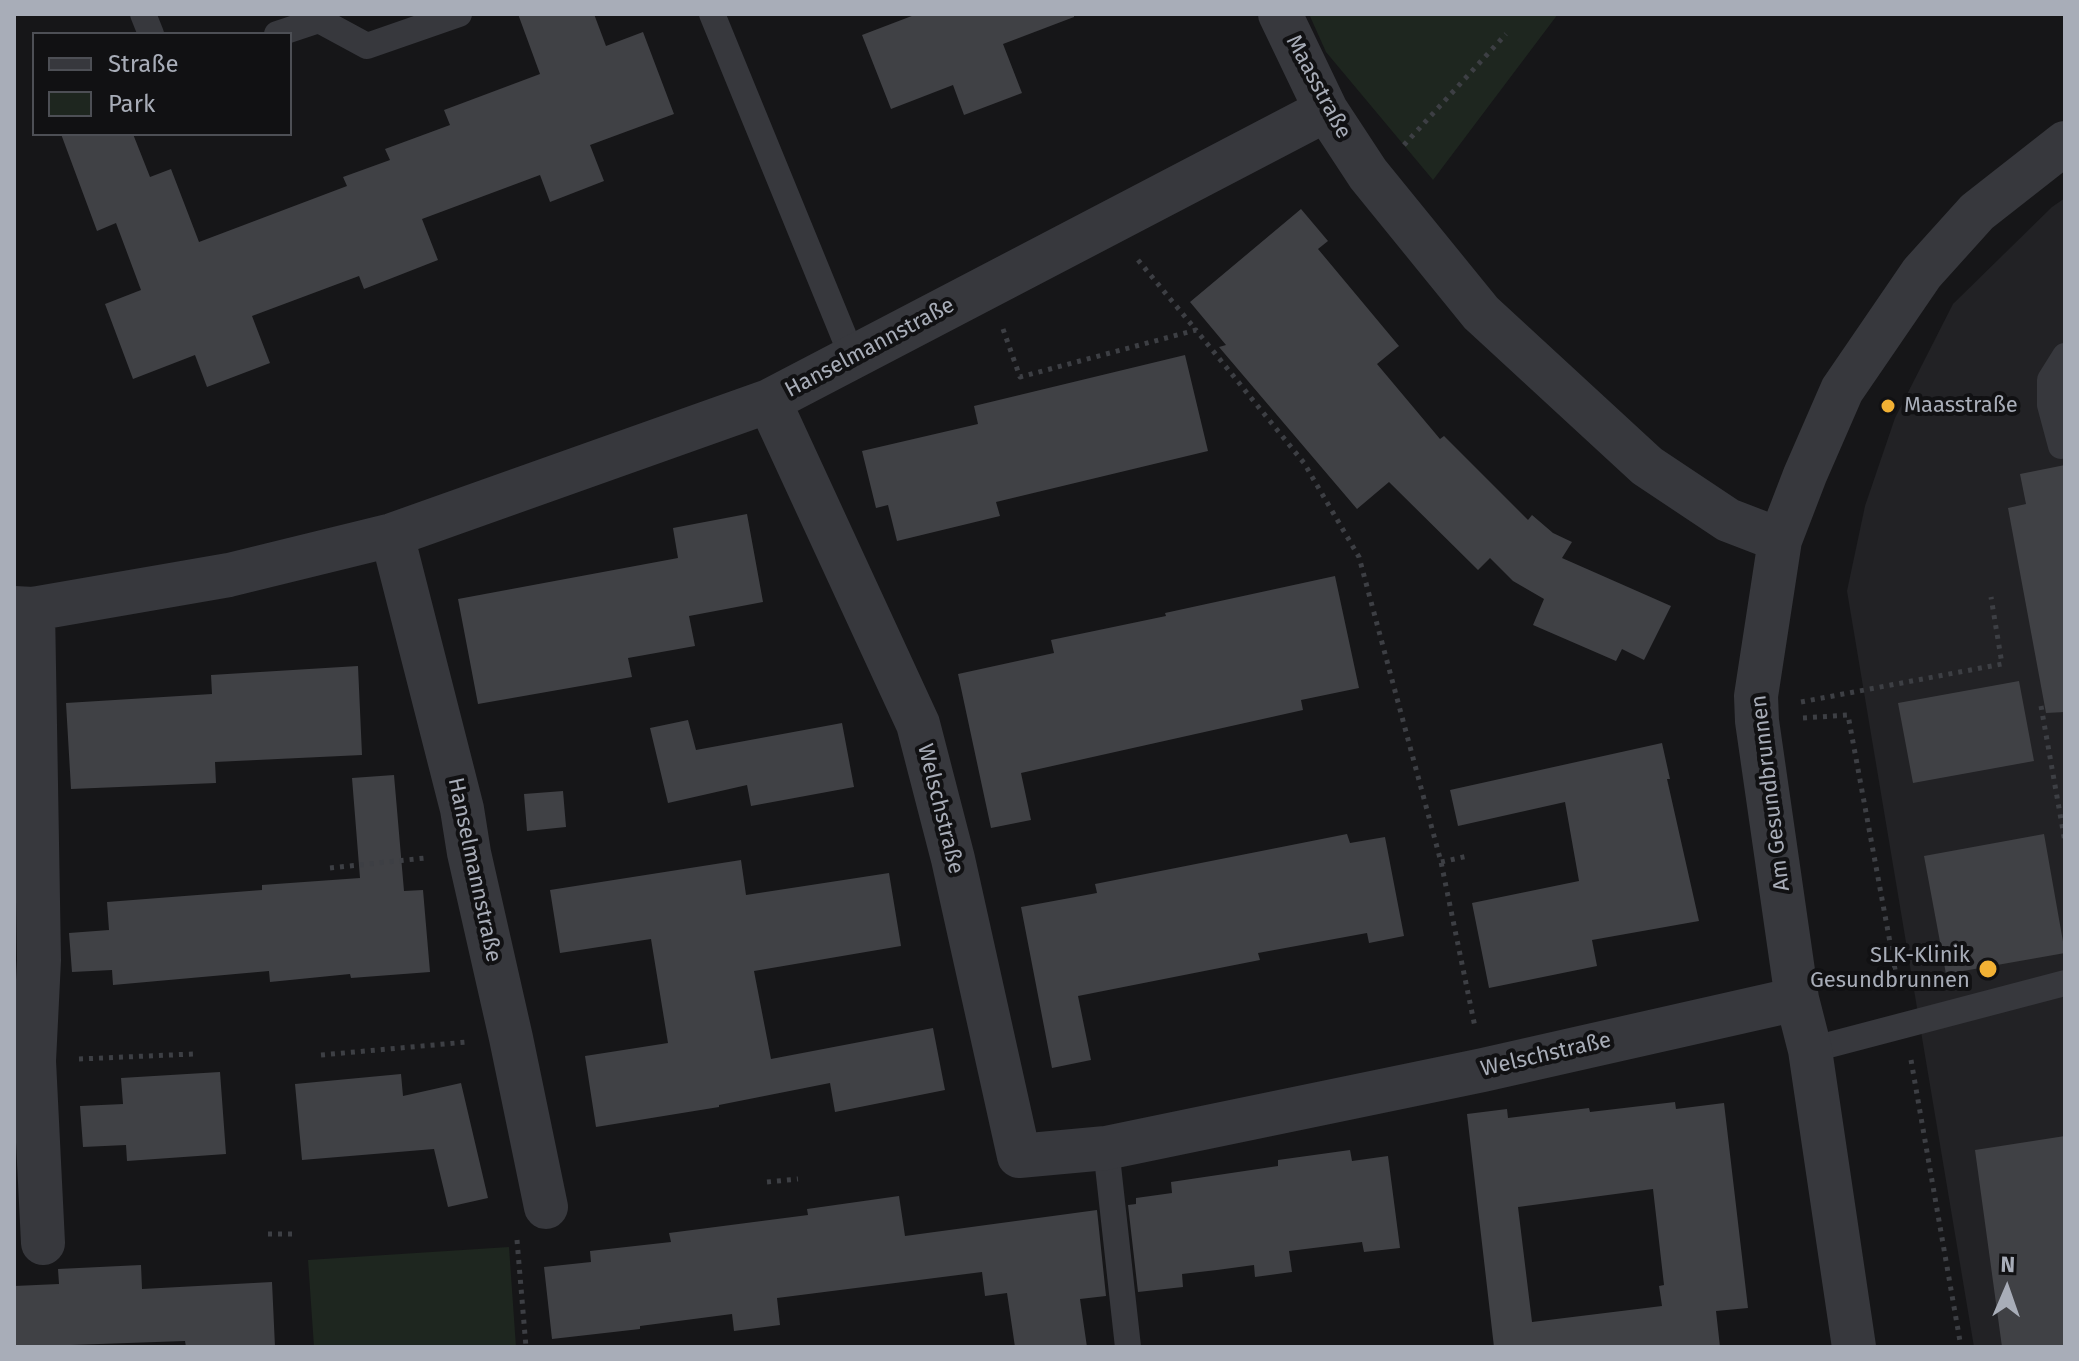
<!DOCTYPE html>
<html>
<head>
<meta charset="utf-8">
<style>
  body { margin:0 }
  #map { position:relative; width:2079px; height:1361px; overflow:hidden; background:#161618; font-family:"Fira Sans",sans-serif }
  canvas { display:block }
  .frame { position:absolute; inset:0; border:16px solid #a8adb8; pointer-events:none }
  .legend { position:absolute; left:32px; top:32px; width:260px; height:104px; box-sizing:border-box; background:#111113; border:2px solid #4d4f55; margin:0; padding:10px 14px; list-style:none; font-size:24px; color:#a8adb8 }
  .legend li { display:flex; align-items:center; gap:16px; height:40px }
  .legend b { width:40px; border:2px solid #4d4f55 }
  .north { position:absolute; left:1967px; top:1249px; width:80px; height:80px; -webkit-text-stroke:6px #111113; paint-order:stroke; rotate:2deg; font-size:22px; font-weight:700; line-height:32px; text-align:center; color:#a8adb8 }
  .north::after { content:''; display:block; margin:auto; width:28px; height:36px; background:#a8adb8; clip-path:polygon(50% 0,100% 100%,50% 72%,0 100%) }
</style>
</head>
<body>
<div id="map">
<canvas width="2079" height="1361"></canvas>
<div class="frame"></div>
<ul class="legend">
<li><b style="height:10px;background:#37383d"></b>Straße</li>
<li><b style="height:22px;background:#1e261f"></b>Park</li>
</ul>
<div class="north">N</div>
</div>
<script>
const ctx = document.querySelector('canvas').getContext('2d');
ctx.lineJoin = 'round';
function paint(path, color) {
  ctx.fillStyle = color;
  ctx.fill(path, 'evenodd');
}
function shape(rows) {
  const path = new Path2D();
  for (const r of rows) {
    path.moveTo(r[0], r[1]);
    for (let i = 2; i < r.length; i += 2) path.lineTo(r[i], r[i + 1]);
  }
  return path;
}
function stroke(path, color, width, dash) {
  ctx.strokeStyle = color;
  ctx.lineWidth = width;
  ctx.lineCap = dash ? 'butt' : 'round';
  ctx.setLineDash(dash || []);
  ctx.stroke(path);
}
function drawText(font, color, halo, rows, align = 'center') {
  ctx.font = font + ' "Fira Sans",sans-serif';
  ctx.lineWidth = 8;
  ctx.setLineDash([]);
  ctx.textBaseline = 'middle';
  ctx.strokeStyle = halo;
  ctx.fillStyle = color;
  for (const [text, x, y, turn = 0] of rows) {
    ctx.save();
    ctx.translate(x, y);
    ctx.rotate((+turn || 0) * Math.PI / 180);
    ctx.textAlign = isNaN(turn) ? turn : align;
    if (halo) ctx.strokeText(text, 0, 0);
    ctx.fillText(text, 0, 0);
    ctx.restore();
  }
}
paint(shape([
  [2065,198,2065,1347,1974,1347,1847,591,1865,506,1895,418,1953,304,2052,207]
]), '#222225');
paint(shape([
  [1309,14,1558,14,1433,180,1326,52],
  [509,1247,516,1347,314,1347,308,1260]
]), '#1e261f');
paint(shape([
  [518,14,594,14,606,46,643,32,674,114,590,145,604,181,550,202,540,175,422,219,438,260,364,289,359,276,252,316,270,363,207,387,195,355,133,379,105,304,141,290,116,223,97,231,61,134,133,134,150,177,171,169,199,242,347,186,343,177,390,160,385,149,450,125,444,110,540,74],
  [917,14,1074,14,1074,17,1003,44,1022,93,964,115,953,85,891,109,862,35],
  [1301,209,1328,241,1318,249,1399,346,1377,364,1440,439,1444,436,1528,520,1532,515,1553,533,1572,542,1562,558,1671,606,1644,660,1622,649,1616,661,1533,625,1544,599,1513,581,1490,558,1478,570,1389,482,1357,509,1219,347,1226,345,1190,302],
  [1185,355,1208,451,996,502,1000,516,897,541,888,505,876,508,862,451,978,424,974,406],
  [2065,465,2065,712,2046,713,2008,508,2026,504,2020,474],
  [747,514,763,602,689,616,695,646,628,658,632,677,478,704,458,599,678,558,673,528],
  [1335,576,1359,688,1301,700,1303,710,1021,773,1031,820,991,828,958,674,1054,653,1051,640,1166,616,1165,613],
  [358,666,362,755,215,762,216,783,71,789,66,703,212,694,211,675],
  [2019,681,2034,761,1913,783,1898,703],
  [688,720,696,750,842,723,854,787,751,806,747,785,668,803,650,728],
  [1662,743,1670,779,1667,779,1699,921,1592,940,1597,966,1489,988,1472,903,1579,881,1565,802,1458,826,1450,790],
  [394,775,404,891,423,890,430,972,351,978,350,974,270,982,269,971,113,985,112,970,72,972,69,933,109,930,107,902,262,890,262,885,360,878,352,778],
  [563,791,566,827,527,831,524,794],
  [1347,834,1350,843,1385,837,1404,936,1369,943,1367,933,1258,953,1260,960,1078,996,1091,1060,1052,1068,1021,907,1097,893,1095,884],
  [2044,834,2065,953,1946,974,1924,856],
  [741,860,746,895,889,873,901,946,754,971,771,1059,933,1028,945,1090,835,1112,830,1083,719,1105,719,1107,596,1127,585,1056,668,1043,651,939,560,953,550,890],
  [220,1072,226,1154,127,1161,126,1145,83,1147,80,1106,123,1104,121,1078],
  [401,1074,403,1096,461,1083,488,1198,448,1207,434,1149,302,1160,295,1084],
  [1675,1102,1676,1109,1724,1103,1748,1308,1716,1311,1720,1347,1494,1347,1467,1114,1507,1109,1508,1118,1589,1108,1590,1112],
  [1653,1189,1664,1285,1659,1286,1662,1306,1532,1322,1518,1207],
  [2065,1136,2065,1347,2002,1347,1975,1150],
  [1350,1150,1352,1161,1388,1156,1400,1248,1364,1252,1362,1242,1289,1251,1292,1272,1255,1277,1254,1265,1217,1270,1182,1274,1183,1287,1138,1292,1128,1205,1136,1204,1136,1198,1172,1193,1171,1182,1278,1166,1278,1160],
  [899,1196,905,1236,1097,1210,1106,1296,1080,1299,1087,1347,1015,1347,1007,1293,985,1296,982,1272,777,1298,780,1325,734,1331,732,1314,640,1326,640,1329,552,1339,544,1267,591,1262,590,1251,671,1242,669,1233,808,1215,807,1209],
  [141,1265,142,1289,272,1282,275,1347,186,1347,185,1341,14,1347,14,1286,59,1284,58,1269]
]), '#404145');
stroke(shape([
  [1404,145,1506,34],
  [1138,260,1196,330],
  [1003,329,1020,377,1196,330,1304,463,1359,557,1441,862,1475,1027],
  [1801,702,2002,664,1991,597],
  [2041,706,2065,842],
  [1803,718,1848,715,1899,991],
  [1441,862,1468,856],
  [330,868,425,858],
  [321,1055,467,1042],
  [79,1059,193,1054],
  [1911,1060,1961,1347],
  [767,1182,798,1179],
  [268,1234,294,1234],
  [517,1240,526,1347]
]), '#3d3f44', 5, [4, 6]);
stroke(shape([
  [143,14,151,34],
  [712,14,852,356],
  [277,34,319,20,367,46,459,14],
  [2061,446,2050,405,2050,380,2065,356],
  [1810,1050,2065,983],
  [1106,1148,1128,1347]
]), '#37383d', 26);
stroke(shape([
  [1280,14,1326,110,1368,174,1481,313,1647,466,1728,520,1780,540],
  [769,401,918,724,953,859,1019,1156,1106,1148,1483,1070,1797,999],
  [392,535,462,809,469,853,511,1038,546,1207],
  [14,608,33,609,229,575,392,535,769,401,1326,110],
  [33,609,39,960,34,1061,43,1243],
  [1854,1347,1810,1050,1797,999,1757,721,1756,696,1780,540,1805,475,1842,390,1922,273,1977,212,2065,143]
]), '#37383d', 44);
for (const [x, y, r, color] of [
  [1888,406,8,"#f2b134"],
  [1988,969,10,"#f2b134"]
]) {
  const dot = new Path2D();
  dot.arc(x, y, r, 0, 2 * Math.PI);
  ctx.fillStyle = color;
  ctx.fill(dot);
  stroke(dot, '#111113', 3);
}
drawText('22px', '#a8adb8', '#111113', [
  ["Maasstraße",1318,87,62],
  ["Hanselmannstraße",870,348,-28],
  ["Am Gesundbrunnen",1771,793,-97],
  ["Welschstraße",940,809,76],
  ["Hanselmannstraße",474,870,78],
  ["Welschstraße",1546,1055,-13]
]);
drawText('22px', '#a8adb8', '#111113', [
  ["Maasstraße",1904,406],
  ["SLK-Klinik",1970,956,"right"],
  ["Gesundbrunnen",1970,981,"right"]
], 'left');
</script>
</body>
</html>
